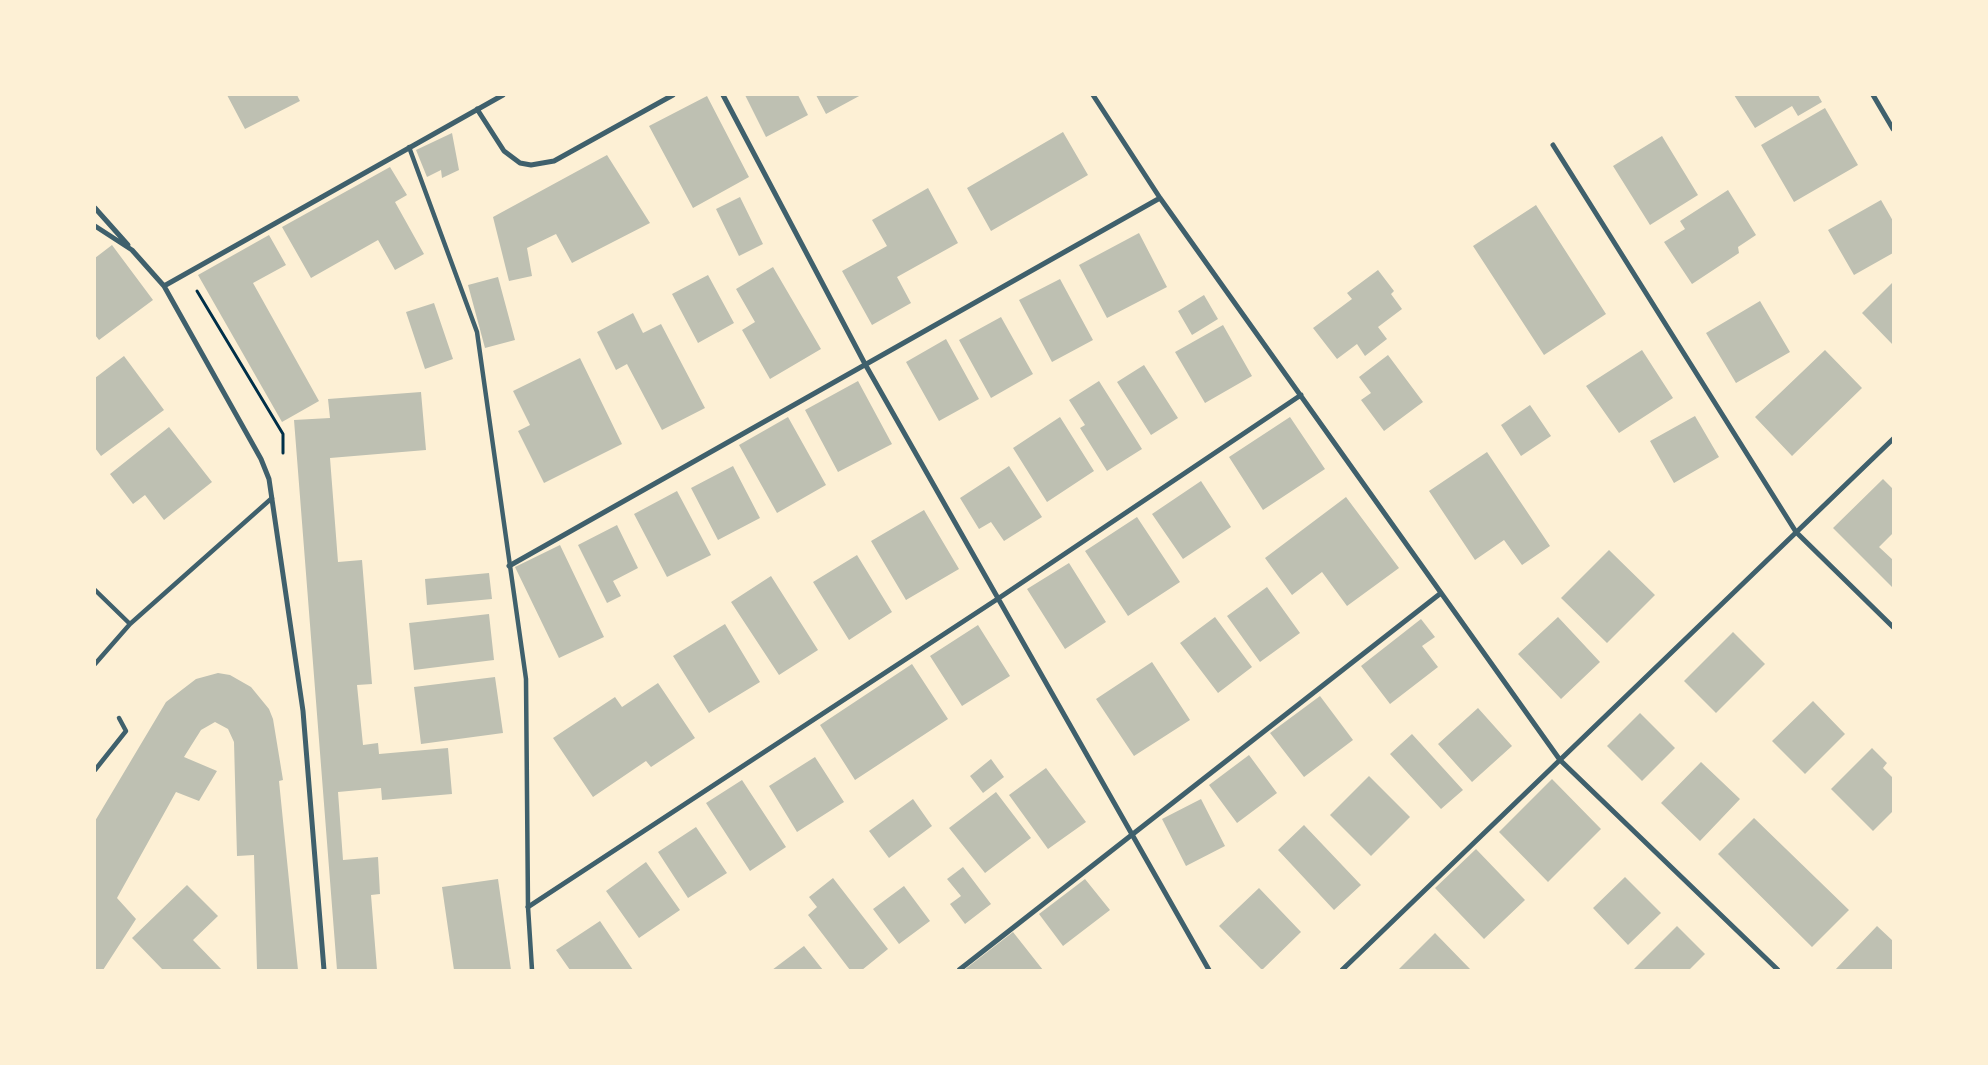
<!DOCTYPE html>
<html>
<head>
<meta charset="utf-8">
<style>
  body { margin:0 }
  #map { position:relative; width:1988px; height:1065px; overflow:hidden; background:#fdf0d5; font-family:Quicksand,sans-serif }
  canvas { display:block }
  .frame { position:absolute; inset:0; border:96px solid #fdf0d5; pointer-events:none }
</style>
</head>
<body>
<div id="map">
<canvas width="1988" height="1065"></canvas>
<div class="frame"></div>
</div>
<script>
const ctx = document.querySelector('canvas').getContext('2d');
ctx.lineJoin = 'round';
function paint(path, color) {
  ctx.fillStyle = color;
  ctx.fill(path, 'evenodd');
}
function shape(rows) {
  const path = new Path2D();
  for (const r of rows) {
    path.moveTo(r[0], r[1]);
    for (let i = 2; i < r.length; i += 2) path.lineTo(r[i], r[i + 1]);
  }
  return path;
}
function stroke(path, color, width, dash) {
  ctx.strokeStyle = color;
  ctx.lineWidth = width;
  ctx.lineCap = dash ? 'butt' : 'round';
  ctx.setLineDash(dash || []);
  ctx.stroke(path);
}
paint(shape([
  [227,95,297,95,300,101,245,129],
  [745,95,798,95,808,115,766,137],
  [816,95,861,95,826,114],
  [1734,95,1818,95,1822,102,1798,116,1792,106,1755,128],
  [707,96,749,177,693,208,649,126],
  [1825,108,1858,165,1794,202,1761,145],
  [1063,132,1088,175,991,231,967,188],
  [452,133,459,170,442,178,441,170,427,177,416,150],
  [1662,136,1698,195,1650,225,1613,166],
  [607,155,650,223,572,263,556,234,527,248,532,276,509,281,493,217],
  [390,167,407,195,395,202,424,254,395,270,378,240,311,278,282,227],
  [928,188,958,243,897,277,911,303,872,325,842,271,887,246,872,220],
  [1728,190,1756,235,1738,247,1739,253,1692,284,1664,242,1685,229,1680,221],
  [740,197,763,244,739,256,716,209],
  [1881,200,1893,221,1893,253,1854,275,1828,230],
  [1536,205,1606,314,1544,355,1473,246],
  [1139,233,1167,287,1107,318,1079,265],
  [269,235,286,265,253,283,319,401,282,422,198,275],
  [112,245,153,300,99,340,95,335,95,258],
  [773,267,821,349,770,379,742,330,755,322,736,289],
  [1378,270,1394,291,1391,294,1402,309,1378,327,1387,339,1365,356,1357,344,1337,359,1313,328,1352,299,1347,293],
  [708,275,734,323,698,343,672,294],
  [498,277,515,340,485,348,468,285],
  [1060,279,1093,340,1052,362,1019,300],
  [1893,282,1893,345,1862,313],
  [1204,295,1218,319,1192,335,1178,311],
  [1760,301,1790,352,1736,383,1706,333],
  [434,303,453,359,425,369,406,312],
  [633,313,643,333,661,324,705,408,662,430,627,364,616,370,597,332],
  [1001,317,1033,374,991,398,959,340],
  [1223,325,1252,376,1205,403,1175,352],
  [946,339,979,399,939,421,906,362],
  [1642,350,1673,398,1619,433,1586,386],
  [1825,350,1862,388,1792,456,1755,417],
  [1388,355,1423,402,1384,431,1361,400,1371,393,1359,377],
  [124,356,164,410,101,456,95,448,95,378],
  [580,358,622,444,544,483,518,431,530,425,513,391],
  [1144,365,1178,418,1151,435,1117,382],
  [858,381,892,444,838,472,805,410],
  [1099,381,1142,449,1107,471,1080,428,1085,425,1069,400],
  [421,392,426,450,330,458,338,562,362,560,372,684,357,685,363,745,378,743,379,754,448,748,452,794,382,800,381,788,338,792,343,860,378,857,380,894,371,895,377,970,337,970,294,420,330,418,328,399],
  [1530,405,1551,436,1521,456,1501,425],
  [1695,416,1719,457,1674,483,1650,441],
  [788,417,826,485,777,513,739,445],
  [1060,417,1094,471,1047,502,1013,448],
  [1290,417,1325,469,1263,510,1229,457],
  [169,427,212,482,164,520,145,495,133,504,110,474],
  [1487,452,1550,546,1522,565,1504,540,1475,560,1429,491],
  [733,466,760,518,718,540,691,488],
  [1009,466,1042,517,1004,541,991,522,979,529,960,498],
  [1883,479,1893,489,1893,533,1879,547,1893,560,1893,588,1833,528],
  [1201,481,1231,527,1183,559,1152,514],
  [677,491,711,555,667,577,634,514],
  [1346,497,1399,568,1347,606,1322,572,1292,595,1265,558],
  [924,510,959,569,906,600,871,541],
  [1137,517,1180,582,1128,616,1085,551],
  [617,525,638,568,613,581,621,596,607,603,578,545],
  [560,545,604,637,559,658,515,567],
  [1609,550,1655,595,1607,643,1561,598],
  [857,555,892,612,849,640,813,582],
  [1069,563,1106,622,1065,649,1027,589],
  [489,573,492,599,427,605,425,579],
  [771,576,818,650,779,675,731,602],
  [1267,587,1300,633,1260,662,1227,616],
  [489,614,494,660,414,670,409,623],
  [1215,617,1252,667,1218,693,1180,643],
  [1558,617,1600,662,1561,699,1518,654],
  [1421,619,1435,637,1422,646,1438,667,1390,704,1361,666],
  [725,624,760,682,709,713,673,656],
  [978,625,1010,676,962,706,930,656],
  [1733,632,1765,664,1716,713,1684,681],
  [1152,662,1190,720,1134,756,1096,699],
  [912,664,948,719,855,780,820,725],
  [218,673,230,675,251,687,269,709,273,719,283,780,279,781,298,970,257,970,254,855,237,856,234,742,228,729,215,722,201,730,184,757,217,771,199,801,176,792,117,898,136,919,103,970,95,970,95,821,166,702,196,679],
  [495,677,503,733,421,744,414,687],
  [658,683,695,738,651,767,646,761,593,797,553,738,615,697,622,707],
  [1320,696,1353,740,1304,777,1270,733],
  [1813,701,1845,734,1805,774,1772,741],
  [1478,708,1512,746,1472,782,1438,744],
  [1640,713,1675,748,1642,781,1607,746],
  [1412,734,1463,790,1441,809,1390,754],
  [1872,748,1887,763,1883,768,1893,778,1893,811,1873,831,1831,789],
  [1249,755,1277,793,1237,823,1209,785],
  [815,757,844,802,797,832,769,786],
  [991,759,1004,777,983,793,970,776],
  [1701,762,1740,799,1700,841,1661,803],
  [1046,768,1086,822,1048,849,1009,795],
  [1369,776,1410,817,1371,856,1330,815],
  [1552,779,1601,829,1548,882,1499,832],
  [742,780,786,847,750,871,706,803],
  [996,792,1031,838,985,873,949,828],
  [913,799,932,826,889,858,869,831],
  [1201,799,1225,846,1186,866,1162,819],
  [1754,818,1849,910,1812,947,1718,854],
  [1304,825,1361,885,1334,910,1278,850],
  [696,827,727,873,688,898,658,852],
  [1476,849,1525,900,1484,939,1435,888],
  [646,862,680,910,639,938,606,891],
  [963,867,991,904,965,924,950,904,961,896,947,879],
  [1625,877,1661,913,1628,945,1593,908],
  [833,878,888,949,862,970,850,970,808,915,817,907,809,897],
  [498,879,511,970,454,970,442,887],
  [1085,879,1110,910,1063,946,1039,914],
  [187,885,218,916,193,940,222,970,163,970,132,938],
  [904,886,930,921,899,944,873,909],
  [1259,888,1301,932,1262,970,1219,926],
  [600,921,633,970,570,970,556,950],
  [1677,926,1705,954,1689,970,1633,970],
  [1877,926,1893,941,1893,970,1835,970],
  [1013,932,1043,970,964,970],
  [1435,933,1471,970,1398,970],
  [804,946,823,970,772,970]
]), '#bec0b2');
stroke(shape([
  [197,291,283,434,283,453]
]), '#003049', 3);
stroke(shape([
  [409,147,477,332,526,679,528,907,532,970],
  [95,590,130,624],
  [95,664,130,624,272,498],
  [95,770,126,731,119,718]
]), '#3f606c', 4.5);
stroke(shape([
  [723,95,865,364,1209,970],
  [1093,95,1160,198,1560,760,1778,970],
  [1873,95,1893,129],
  [477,109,504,151,520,163,531,165,554,161,673,95],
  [1553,145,1796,532,1893,627],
  [95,208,128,245],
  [95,226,132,250,164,286,261,459,269,479,303,711,324,970],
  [164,286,503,95],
  [509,566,1160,198],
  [528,907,999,598,1301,395],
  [959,970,1441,593],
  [1342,970,1893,439]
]), '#3f606c', 5);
</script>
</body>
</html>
